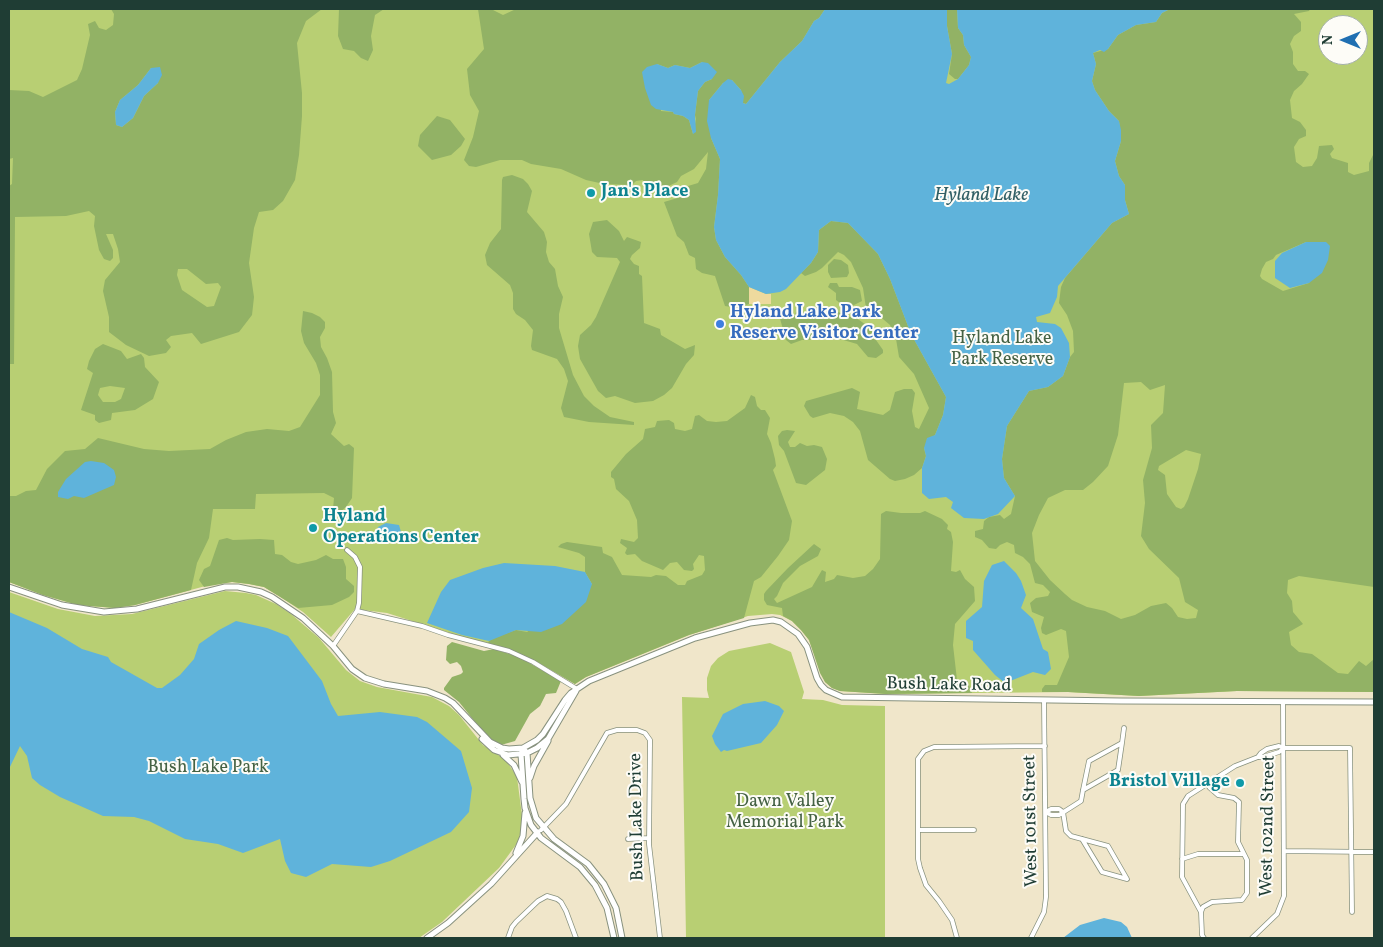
<!DOCTYPE html>
<html>
<head>
<meta charset="utf-8">
<style>
  body { margin:0 }
  #map { position:relative; width:1383px; height:947px; overflow:hidden; background:#f0e6ca; font-family:Vollkorn,serif }
  canvas { display:block }
  .frame { position:absolute; inset:0; border:10px solid #1f3d34; pointer-events:none }
  .north { position:absolute; left:1318px; top:15px; width:50px; height:50px; box-sizing:border-box; background:#fdfcf7; border:1px solid #a4b0a9; border-radius:50%; rotate:270deg; font-size:14px; font-weight:700; line-height:20px; text-align:center; color:#1f3d34 }
  .north::after { content:''; display:block; margin:auto; width:18px; height:22px; background:#1f6fb2; clip-path:polygon(50% 0,100% 100%,50% 72%,0 100%) }
</style>
</head>
<body>
<div id="map">
<canvas width="1383" height="947"></canvas>
<div class="frame"></div>
<div class="north">N</div>
</div>
<script>
const ctx = document.querySelector('canvas').getContext('2d');
ctx.lineJoin = 'round';
function paint(path, color) {
  ctx.fillStyle = color;
  ctx.fill(path, 'evenodd');
}
function shape(rows) {
  const path = new Path2D();
  for (const r of rows) {
    path.moveTo(r[0], r[1]);
    for (let i = 2; i < r.length; i += 2) path.lineTo(r[i], r[i + 1]);
  }
  return path;
}
function stroke(path, color, width, dash) {
  ctx.strokeStyle = color;
  ctx.lineWidth = width;
  ctx.lineCap = dash ? 'butt' : 'round';
  ctx.setLineDash(dash || []);
  ctx.stroke(path);
}
function drawText(font, color, halo, rows, align = 'center') {
  ctx.font = font + ' Vollkorn,serif';
  ctx.lineWidth = 4;
  ctx.setLineDash([]);
  ctx.textBaseline = 'middle';
  ctx.strokeStyle = halo;
  ctx.fillStyle = color;
  for (const [text, x, y, turn = 0] of rows) {
    ctx.save();
    ctx.translate(x, y);
    ctx.rotate((+turn || 0) * Math.PI / 180);
    ctx.textAlign = isNaN(turn) ? turn : align;
    if (halo) ctx.strokeText(text, 0, 0);
    ctx.fillText(text, 0, 0);
    ctx.restore();
  }
}
paint(shape([
  [9,9,1374,9,1374,692,1237,691,1139,696,1068,692,886,694,840,691,832,688,825,682,809,640,801,630,792,621,780,615,772,614,748,616,689,635,586,677,575,684,534,660,506,648,459,636,387,613,355,609,331,637,303,612,279,596,264,587,249,584,232,582,213,584,135,605,115,608,78,605,43,595,9,582],
  [1328,25,1358,25,1358,55,1328,55],
  [225,591,246,593,256,595,276,604,291,614,319,638,346,670,360,681,377,687,432,697,449,706,459,715,483,745,506,760,517,777,523,823,518,842,499,868,442,922,419,938,9,938,9,592,58,609,95,616,132,614],
  [770,643,791,652,804,692,802,699,823,700,842,705,885,706,885,938,686,938,682,697,709,698,707,690,707,678,711,666,718,658,729,651]
]), '#b8cf73');
paint(shape([
  [111,9,322,9,306,21,297,43,302,93,302,116,299,155,295,180,283,201,273,210,259,212,254,228,249,263,254,297,252,315,239,332,201,344,192,333,171,336,166,340,171,347,166,353,149,356,126,345,109,332,109,317,103,291,105,280,120,262,118,249,113,234,106,234,113,250,113,258,110,261,104,259,99,250,94,226,95,216,89,211,66,216,15,217,14,364,9,364,9,186,12,184,13,158,9,159,9,90,29,91,43,97,77,80,82,69,90,35,88,24,95,21,99,28,106,30,113,25,114,14],
  [151,68,158,83,144,96,133,118,122,127,116,125,115,112,120,100,138,85],
  [178,269,187,269,206,284,218,283,221,287,214,306,207,307,182,290,177,275],
  [339,9,384,9,375,15,371,36,373,50,368,61,361,58,354,51,343,49,338,36],
  [478,9,491,9,503,15,516,9,825,9,819,18,814,21,802,41,780,62,746,104,743,103,741,90,732,80,723,83,709,100,711,138,720,159,718,195,714,227,716,240,725,257,741,275,749,287,749,304,737,308,725,306,715,276,702,273,696,269,695,258,689,255,684,242,677,236,664,202,681,197,683,193,681,189,683,186,688,186,698,183,706,169,708,152,694,169,681,176,677,182,658,191,644,184,643,180,636,181,632,185,604,184,586,180,561,169,531,164,522,160,500,160,476,167,469,166,464,160,473,137,479,111,470,95,467,69,484,49],
  [702,62,712,79,705,82,698,91,695,115,696,119,693,134,689,120,683,116,674,114,673,112,661,111,657,64,668,68,675,65,690,68],
  [947,9,957,9,958,28,963,35,964,45,971,57,969,65,958,79,955,79,949,74,952,54,947,26],
  [1170,9,1310,9,1309,11,1294,14,1301,22,1301,31,1294,36,1290,44,1293,52,1293,64,1298,71,1305,71,1309,74,1302,84,1294,91,1290,100,1292,118,1300,122,1306,130,1306,136,1299,139,1294,147,1296,162,1303,167,1312,166,1317,158,1319,146,1332,145,1334,149,1330,154,1332,158,1348,163,1348,172,1354,175,1369,171,1369,163,1374,153,1374,587,1299,576,1288,580,1287,593,1292,601,1293,612,1303,624,1289,632,1291,645,1299,652,1312,654,1338,673,1348,674,1359,661,1366,666,1374,659,1374,692,1237,691,1139,696,1068,692,1042,692,1042,689,1045,685,1057,685,1069,657,1066,631,1061,629,1046,635,1042,633,1041,628,1044,617,1032,612,1030,603,1036,598,1048,596,1050,592,1043,585,1035,583,1030,564,1023,557,1015,553,1014,545,1007,542,1000,545,996,549,989,548,982,540,975,537,975,531,983,529,984,521,989,517,1000,515,1004,519,1011,514,1015,496,1004,478,1002,459,1007,426,1029,391,1048,387,1063,376,1070,357,1074,352,1073,331,1067,315,1059,303,1061,287,1065,278,1112,223,1129,214,1125,200,1125,185,1119,176,1115,161,1121,141,1119,121,1109,111,1095,90,1092,81,1096,64,1093,53,1108,49,1118,35,1136,25,1156,22,1162,13],
  [1306,242,1326,242,1309,283,1283,291,1262,279,1260,276,1262,269,1266,262,1273,259,1276,255],
  [1141,382,1150,390,1165,385,1163,413,1151,425,1152,448,1143,480,1145,503,1141,536,1149,549,1179,578,1185,602,1198,610,1196,618,1187,619,1178,617,1172,608,1166,603,1151,606,1135,615,1121,619,1105,611,1087,607,1072,600,1065,594,1050,580,1035,561,1032,533,1039,515,1048,498,1065,490,1083,490,1093,482,1108,466,1118,435,1124,383],
  [1186,450,1201,454,1198,469,1188,499,1184,507,1181,509,1176,507,1167,494,1165,475,1158,470,1159,466],
  [437,116,450,120,465,139,461,146,451,155,432,160,418,146,420,135],
  [512,175,523,179,528,184,532,191,527,212,544,232,547,242,546,252,549,262,555,269,558,286,563,297,559,314,559,328,573,375,584,396,594,406,610,417,634,422,634,425,589,422,564,417,561,408,568,381,564,369,557,359,532,350,531,346,533,330,525,320,516,314,513,309,513,293,510,285,487,265,485,255,490,243,501,229,502,180,503,177],
  [607,220,619,231,624,241,627,237,641,242,640,248,632,255,630,259,634,264,639,266,639,274,642,276,644,323,660,329,661,335,685,349,695,345,694,355,686,364,672,388,664,395,653,401,635,403,615,396,606,398,598,391,580,359,578,346,580,335,591,325,596,317,620,262,617,258,597,257,592,252,589,234,593,222],
  [831,221,848,223,878,254,890,279,911,334,946,397,943,415,935,435,924,448,926,456,922,468,914,475,905,479,895,481,890,479,868,460,860,431,853,422,844,416,830,413,813,418,810,416,804,406,806,401,852,388,860,392,857,409,883,415,890,410,895,392,904,389,912,389,915,393,912,411,915,427,919,429,929,408,914,374,899,357,896,339,890,325,877,314,871,317,867,315,863,288,851,262,844,255,838,252,822,268,816,272,805,276,801,273,811,263,818,252,819,230],
  [834,259,841,260,848,265,849,273,847,277,831,278,828,272,828,265],
  [830,283,837,283,839,287,852,287,860,290,862,301,844,310,841,307,840,303,836,300,836,293,828,287],
  [800,309,805,313,811,313,815,309,832,313,835,310,847,317,855,317,873,330,876,340,883,350,883,353,876,358,868,357,857,344,840,339,802,340,791,344,786,340,779,315,788,314,792,317,795,316,796,312],
  [303,311,312,313,320,317,325,322,325,328,320,337,321,347,327,358,332,372,333,412,336,423,331,434,344,446,349,444,354,448,352,498,346,507,340,512,333,509,334,498,324,493,256,494,255,509,213,509,209,538,197,563,191,590,135,605,115,608,78,605,43,595,9,582,9,496,16,496,26,491,36,490,47,469,65,451,85,449,98,438,144,449,169,451,210,449,226,440,246,432,267,429,289,431,300,427,320,395,320,375,316,363,304,343,301,331],
  [103,344,121,351,127,359,141,354,144,358,145,367,159,382,153,399,135,410,112,413,111,420,99,423,95,420,95,415,81,410,93,373,87,369,89,361,95,349],
  [110,386,125,388,121,399,115,402,103,402,98,395,100,388],
  [751,395,755,397,757,406,761,410,765,410,770,418,767,434,771,443,775,459,776,466,773,470,792,521,789,540,778,556,761,577,754,581,744,618,689,635,586,677,575,684,534,660,506,648,488,643,489,641,496,637,516,630,527,632,592,584,585,572,585,557,579,553,558,547,561,544,567,542,602,547,603,553,612,557,622,575,651,577,656,575,666,576,678,585,685,585,687,581,702,575,705,570,704,556,699,555,693,564,694,569,692,571,684,570,677,562,670,563,663,570,642,561,635,554,627,555,625,553,627,548,620,543,621,539,634,542,638,538,637,520,629,501,616,489,614,479,611,477,611,472,626,454,643,439,645,429,655,427,657,421,669,420,674,423,675,429,685,431,692,429,695,416,699,415,707,421,716,422,727,421,745,408],
  [787,430,795,431,788,442,790,447,795,447,800,443,807,446,814,445,822,447,827,459,825,470,806,485,796,483,784,451,779,445,778,436,782,431],
  [886,511,901,513,920,513,925,511,942,519,948,525,947,529,951,532,953,542,951,571,956,572,960,570,965,579,974,587,975,601,955,624,953,645,957,680,961,686,969,685,972,693,886,694,840,691,832,688,825,682,820,673,809,640,801,630,792,621,783,616,782,608,767,605,764,600,764,594,766,591,788,568,814,544,821,549,818,556,800,566,783,583,777,596,774,599,777,603,812,587,822,570,826,572,825,582,834,579,837,575,853,578,865,576,873,569,880,559,881,514],
  [227,538,233,540,260,539,274,540,275,554,282,555,291,562,298,564,316,560,326,555,333,559,343,559,346,567,346,579,354,586,354,592,349,597,332,605,298,608,264,587,249,584,232,582,204,587,199,580,204,569,210,566,219,540],
  [452,642,484,651,494,649,519,657,561,681,556,693,546,694,540,706,530,714,515,741,501,745,488,738,459,702,444,690,444,688,452,677,461,674,463,672,461,666,457,662,450,664,446,660,447,646]
]), '#92b265');
paint(shape([
  [749,287,766,294,771,294,771,304,749,304]
]), '#eeda9e');
paint(shape([
  [825,9,947,9,947,26,952,54,946,83,949,84,958,79,969,65,971,57,964,45,963,35,958,28,957,9,1170,9,1162,13,1156,22,1136,25,1118,35,1108,49,1104,52,1100,50,1093,53,1096,64,1092,81,1095,90,1109,111,1119,121,1121,130,1121,141,1115,161,1119,176,1125,185,1125,200,1129,214,1112,223,1058,286,1057,297,1050,313,1036,317,1037,322,1055,324,1061,328,1069,343,1070,357,1063,376,1048,387,1029,391,1007,426,1002,459,1004,478,1015,496,998,514,984,519,964,518,951,508,953,502,946,497,929,499,922,493,922,468,926,456,924,448,927,438,935,435,943,415,946,397,911,334,890,279,878,254,848,223,831,221,819,230,818,252,811,263,786,289,780,292,766,294,749,287,741,275,725,257,716,240,714,227,718,195,720,159,711,138,707,121,709,100,723,83,728,79,732,80,741,90,744,96,743,103,746,104,780,62,802,41,814,21,819,18],
  [702,62,708,63,717,72,712,79,705,82,698,91,695,115,696,132,693,134,689,120,683,116,674,114,673,112,656,109,651,105,645,88,642,72,647,67,657,64,668,68,675,65,690,68],
  [160,67,162,75,158,83,144,96,133,118,122,127,116,125,115,112,120,100,138,85,151,68],
  [1306,242,1326,242,1330,246,1328,260,1322,273,1309,283,1290,288,1275,278,1275,261,1282,253],
  [91,461,104,463,114,470,116,477,114,485,84,498,74,496,68,499,58,497,58,492,66,479,85,462],
  [386,523,399,525,401,532,398,539,387,538,377,532,378,527],
  [1004,561,1016,573,1021,581,1026,595,1021,608,1033,619,1043,649,1048,652,1051,669,1045,675,1033,672,1005,683,995,675,973,650,973,641,966,638,966,621,982,607,984,581,992,565],
  [504,563,555,566,585,572,592,584,586,602,562,624,541,632,516,630,489,641,462,635,427,623,441,592,450,580,483,568],
  [9,612,47,628,82,649,108,657,111,662,157,688,162,688,180,675,194,659,199,644,219,630,236,621,267,628,288,636,322,681,331,704,338,716,380,712,417,717,427,722,461,751,472,788,469,812,451,832,390,861,371,867,332,864,306,877,291,873,285,861,280,839,243,853,218,844,185,839,149,821,134,817,103,816,60,797,40,785,32,778,27,756,20,746,9,769],
  [765,701,779,706,784,711,777,725,761,743,727,751,724,750,721,752,715,744,712,736,723,714,743,704],
  [1104,918,1121,922,1127,927,1132,938,1063,938,1080,925]
]), '#5fb3db');
const minor = shape([
  [357,611,422,626,448,635,509,651,533,662,577,689],
  [333,646,357,611,359,603,360,567,355,557,347,550],
  [1122,743,1124,728],
  [1258,757,1261,753,1267,749,1279,746,1284,748,1350,748,1352,912],
  [1046,812,1051,815,1059,815,1081,801,1083,790,1089,761,1122,743,1118,770,1083,790],
  [1046,812,1051,809,1059,809,1063,812,1066,831,1071,836,1082,839,1108,846,1127,879,1102,872,1082,839],
  [541,830,566,804,607,733,617,730,637,730,645,733,650,740,650,744,649,844,660,938],
  [918,830,974,830],
  [628,839,649,838],
  [1285,851,1374,852],
  [1182,859,1198,854,1243,854],
  [1201,912,1203,907,1212,902,1242,900,1247,893,1247,860,1238,842,1239,802,1234,798,1218,795,1210,788,1207,784],
  [508,938,512,927,516,922,538,901,547,896,557,899,561,902,566,911,576,938],
  [957,938,952,920,939,901,926,885,920,868,918,859,918,759,924,751,934,747,1045,746],
  [1031,938,1044,912,1046,897,1044,700],
  [1204,938,1202,935,1201,912,1182,877,1183,804,1188,796,1235,766,1258,757,1263,757,1279,752,1284,748],
  [1252,938,1277,914,1284,896,1283,702]
]);
const tertiary = shape([
  [9,587,62,605,104,612,137,609,225,587,238,587,261,592,272,597,303,618,333,646,352,669,365,678,384,684,427,691,445,698,453,703,490,742,502,748,509,749,523,748,537,740,543,734,565,700,571,693,589,681,695,638,750,623,773,620,781,622,798,634,807,647,817,678,821,685,826,690,842,697,1121,701,1374,702],
  [482,739,494,750,508,755,527,753,537,748,548,739,576,691],
  [523,748,527,753,530,798,536,818,554,839,588,864,604,884,616,908,622,938],
  [523,748,521,754,524,799,525,808,531,825,541,838,580,867,595,885,607,908,614,938],
  [503,755,514,765,522,782],
  [530,778,534,766,548,741],
  [516,853,523,836,525,813],
  [427,938,448,923,491,884,538,832]
]);
stroke(minor, '#88927f', 5.5);
stroke(tertiary, '#88927f', 7);
stroke(minor, '#fff', 4);
stroke(tertiary, '#fff', 5);
for (const [x, y, r, color] of [
  [591,193,5,"#0f9aa8"],
  [720,324,5,"#3f7fe0"],
  [313,528,5,"#0f9aa8"],
  [1240,783,5,"#0f9aa8"]
]) {
  const dot = new Path2D();
  dot.arc(x, y, r, 0, 2 * Math.PI);
  ctx.fillStyle = color;
  ctx.fill(dot);
  stroke(dot, '#fdfcf7', 2);
}
drawText('bold 18px', '#0d838f', '#fdfcf7', [
  ["Jan's Place",601,193],
  ["Hyland",323,518],
  ["Operations Center",323,539],
  ["Bristol Village",1230,783,"right"]
], 'left');
drawText('bold 18px', '#366cbe', '#fdfcf7', [
  ["Hyland Lake Park",730,314],
  ["Reserve Visitor Center",730,335]
], 'left');
drawText('18px', '#456244', '#fdfcf7', [
  ["Hyland Lake",1002,340],
  ["Park Reserve",1002,361],
  ["Bush Lake Park",208,769],
  ["Dawn Valley",785,803],
  ["Memorial Park",785,824]
]);
drawText('18px', '#1f3d34', '#fdfcf7', [
  ["Bush Lake Road",949,686,1],
  ["Bush Lake Drive",638,817,-91],
  ["West 101st Street",1032,821,-91],
  ["West 102nd Street",1269,826,-89]
]);
drawText('italic 19px', '#326066', '#fdfcf7', [
  ["Hyland Lake",981,197]
]);
</script>
</body>
</html>
